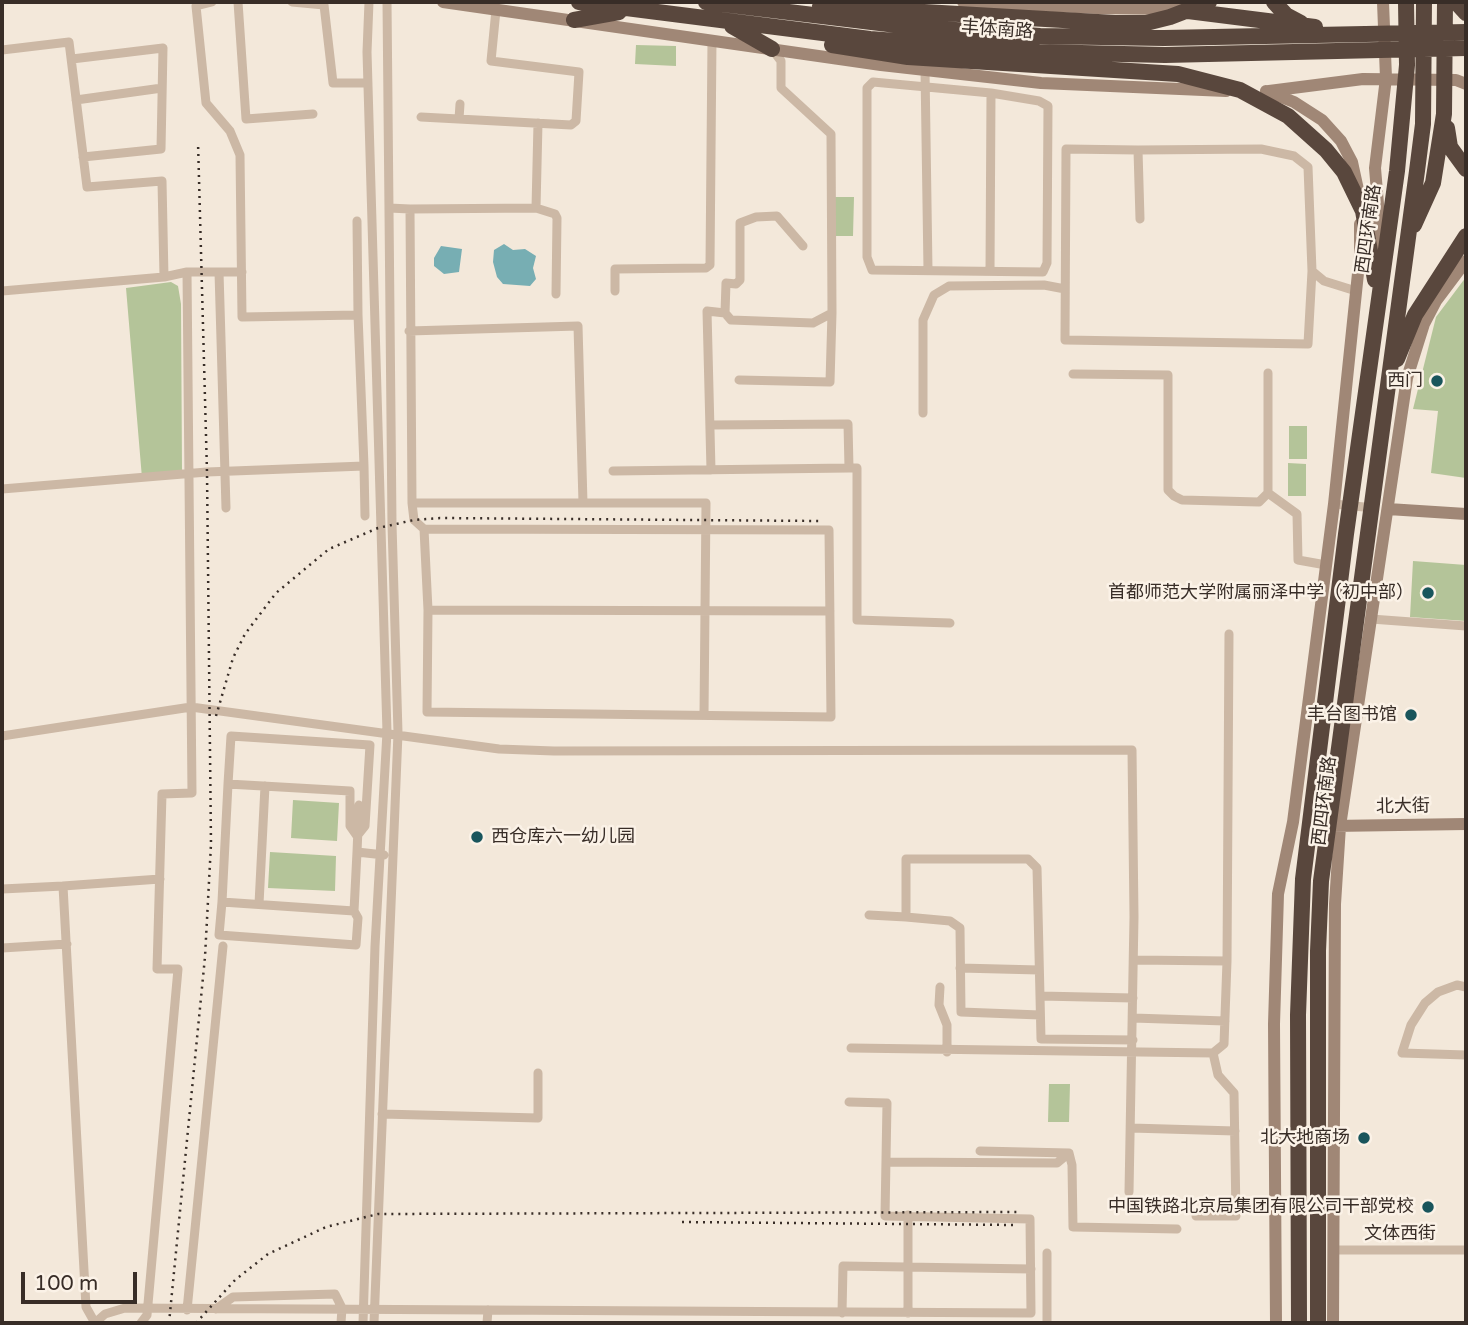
<!DOCTYPE html>
<html>
<head>
<meta charset="utf-8">
<style>
  body { margin:0 }
  #map { position:relative; width:1468px; height:1325px; overflow:hidden; background:#f3e8da; font-family:"Varela Round",sans-serif }
  canvas { display:block }
  .frame { position:absolute; inset:0; border:4px solid #382d27; pointer-events:none }
  .scale { position:absolute; left:21px; top:1272px; width:116px; height:32px; box-sizing:border-box; border:4px solid #382d27; border-top:0; padding-left:9px; font-size:21px; line-height:24px; white-space:nowrap; color:#382d27; -webkit-text-stroke:5px #fbf2e7; paint-order:stroke }
</style>
</head>
<body>
<div id="map">
<canvas width="1468" height="1325"></canvas>
<div class="frame"></div>
<div class="scale">100 m</div>
</div>
<script>
const ctx = document.querySelector('canvas').getContext('2d');
ctx.lineJoin = 'round';
function paint(path, color) {
  ctx.fillStyle = color;
  ctx.fill(path, 'evenodd');
}
function shape(rows) {
  const path = new Path2D();
  for (const r of rows) {
    path.moveTo(r[0], r[1]);
    for (let i = 2; i < r.length; i += 2) path.lineTo(r[i], r[i + 1]);
  }
  return path;
}
function stroke(path, color, width, dash) {
  ctx.strokeStyle = color;
  ctx.lineWidth = width;
  ctx.lineCap = dash ? 'butt' : 'round';
  ctx.setLineDash(dash || []);
  ctx.stroke(path);
}
function drawText(font, color, halo, rows, align = 'center') {
  ctx.font = font + ' "Varela Round","Noto Sans SC",sans-serif';
  ctx.lineWidth = 5;
  ctx.setLineDash([]);
  ctx.textBaseline = 'middle';
  ctx.strokeStyle = halo;
  ctx.fillStyle = color;
  for (const [text, x, y, turn = 0] of rows) {
    ctx.save();
    ctx.translate(x, y);
    ctx.rotate((+turn || 0) * Math.PI / 180);
    ctx.textAlign = isNaN(turn) ? turn : align;
    if (halo) ctx.strokeText(text, 0, 0);
    ctx.fillText(text, 0, 0);
    ctx.restore();
  }
}
paint(shape([
  [636,45,676,46,676,66,635,64],
  [833,197,854,197,853,236,832,236],
  [1466,277,1466,478,1431,473,1438,411,1413,409,1436,317],
  [171,282,178,286,181,304,182,473,142,478,126,288],
  [1289,426,1307,426,1307,459,1289,459],
  [1288,463,1306,464,1306,496,1288,496],
  [1413,561,1466,565,1466,621,1410,617],
  [293,800,339,803,337,841,291,838],
  [270,852,336,856,335,891,268,888],
  [1049,1084,1070,1084,1069,1122,1048,1122]
]), '#b4c499');
paint(shape([
  [504,244,513,250,525,249,536,256,533,268,536,279,530,286,503,284,497,277,493,262,494,250],
  [441,246,462,249,459,272,444,274,434,266,434,258]
]), '#77aeb3');
stroke(shape([
  [212,2,196,6,206,103,230,131,240,155,242,317,358,315,357,221],
  [238,2,246,119,313,114],
  [292,2,324,5,333,83,368,83],
  [772,49,781,61,781,88,831,134,832,313,813,323,731,320,725,313,726,283,736,284,740,280,740,223,756,217,777,216,803,246],
  [2,50,69,42,87,187,162,181,164,277,187,272,192,793,162,794,157,969,178,969,147,1315,141,1323],
  [72,59,163,48,161,149,83,157],
  [925,70,928,270],
  [873,82,991,93,1039,101,1048,106,1047,263,1043,272,872,270,867,257,867,88,873,82],
  [76,100,162,88],
  [421,117,571,125,576,121,579,72,491,61,496,10],
  [459,119,460,104],
  [1138,150,1066,149,1065,340,1308,344,1312,271],
  [389,208,410,209,412,503,414,520,424,529,428,610,427,712,831,717,829,530,424,529],
  [536,208,555,214,557,218,556,294],
  [410,209,536,208,538,123],
  [1140,219,1138,150,1261,149,1294,156,1308,167,1312,271,1324,281,1356,291],
  [990,271,991,93],
  [187,272,242,272],
  [219,272,226,508],
  [2,291,164,277],
  [615,291,615,269,706,268,710,265,712,40],
  [409,331,578,326,583,503],
  [1268,373,1268,493,1297,514,1298,560,1326,565],
  [1073,374,1168,375,1168,490,1174,496,1182,500,1259,502,1268,493],
  [739,380,830,382,832,313],
  [923,413,923,320,934,295,949,286,1044,285,1065,289],
  [364,466,365,516],
  [849,468,857,468,857,620,950,623],
  [711,470,707,311,725,313],
  [613,471,849,468,848,424,710,425],
  [2,489,207,472,364,466,358,315],
  [412,503,706,503,704,715],
  [1334,504,1374,508],
  [428,610,830,611],
  [1371,619,1466,626],
  [2,736,191,707,499,749,554,751,1132,750,1134,917,1129,1192],
  [228,784,350,791,350,826,357,836,365,826,370,745,231,736,228,784,222,902,354,911,357,852],
  [359,805,357,852,384,855],
  [2,889,63,886],
  [222,902,219,935,356,945,358,918,354,911],
  [259,904,265,786],
  [869,915,906,917,906,859,1028,859,1037,868,1041,1039,1133,1040],
  [906,917,950,921,960,928,961,1012,1040,1015],
  [2,948,67,944],
  [1134,960,1227,961],
  [960,968,1039,970],
  [940,987,939,1005,947,1025,947,1052],
  [1466,987,1457,985,1438,992,1425,1003,1411,1025,1402,1053,1466,1055],
  [1040,996,1133,998],
  [1133,1018,1225,1021],
  [851,1048,1213,1053,1224,1044,1227,961,1229,634],
  [382,1114,538,1118,538,1073],
  [1131,1128,1235,1131],
  [980,1151,1069,1153],
  [886,1162,1057,1163,1069,1153,1072,1165,1073,1227,1177,1229],
  [1196,1216,1236,1216,1234,1093,1218,1075,1213,1053],
  [1333,1250,1466,1250],
  [1047,1253,1047,1323],
  [216,1309,233,1297,335,1294,342,1308,341,1323],
  [187,1310,223,946],
  [842,1313,843,1266,1031,1269],
  [908,1313,908,1215],
  [95,1323,86,1307,63,886,160,879],
  [99,1323,96,1322,105,1314,125,1308,1031,1313,1030,1219,885,1216,887,1103,849,1102],
  [363,1323,375,946,387,732,367,52,369,2],
  [374,1323,398,733,392,524,387,2],
  [487,1323,488,1310]
]), '#ccb8a5', 9);
stroke(shape([
  [443,2,881,65,1041,83,1226,91],
  [963,2,1098,8,1173,9,1183,6],
  [1266,91,1294,102,1322,120,1341,141,1352,162,1360,199],
  [1269,91,1363,79,1456,80,1466,84],
  [1382,252,1375,168,1386,78,1383,2],
  [1388,509,1466,514],
  [1332,826,1466,824],
  [1276,1323,1274,1024,1278,894,1293,822,1334,504,1360,254,1360,224],
  [1333,1323,1335,904,1340,826,1407,378,1424,324,1436,301,1466,261]
]), '#a08776', 12);
stroke(shape([
  [579,2,870,39,1039,52,1165,55,1466,48],
  [706,2,913,27,1040,36,1164,38,1466,32],
  [1274,2,1286,15,1301,23],
  [1456,2,1466,13],
  [820,6,1115,23,1146,23,1170,17,1209,2],
  [1188,11,1315,27],
  [574,20,619,12],
  [732,26,772,49],
  [832,45,908,57,1178,74,1240,90,1288,116,1326,150,1344,172,1363,211,1375,280],
  [1447,128,1450,147,1466,169],
  [1414,225,1433,183,1444,114,1445,2],
  [1397,359,1415,315,1466,236],
  [1299,1323,1298,1015,1303,879,1346,534,1397,171,1407,65,1406,2],
  [1318,1323,1318,951,1321,881,1417,171,1423,124,1424,2]
]), '#59473d', 16);
stroke(shape([
  [216,716,233,658,245,634,276,593,329,549,378,528,414,520,440,518,820,521],
  [682,1222,1017,1225],
  [169,1323,205,957,211,844,207,472,198,142],
  [196,1323,235,1280,268,1254,326,1227,378,1214,1018,1212]
]), '#382d27', 2.5, [2, 5]);
for (const [x, y, r, color] of [
  [1437,381,7,"#19555c"],
  [1428,593,7,"#19555c"],
  [1411,715,7,"#19555c"],
  [477,837,7,"#19555c"],
  [1364,1138,7,"#19555c"],
  [1428,1207,7,"#19555c"]
]) {
  const dot = new Path2D();
  dot.arc(x, y, r, 0, 2 * Math.PI);
  ctx.fillStyle = color;
  ctx.fill(dot);
  stroke(dot, '#fbf2e7', 2.5);
}
drawText('18px', '#382d27', '#fbf2e7', [
  ["丰体南路",997,30,4],
  ["西四环南路",1369,229,-82],
  ["西四环南路",1325,801,-83],
  ["北大街",1403,807,-1],
  ["文体西街",1400,1234]
]);
drawText('18px', '#382d27', '#fbf2e7', [
  ["西门",1423,381],
  ["首都师范大学附属丽泽中学（初中部）",1414,593],
  ["丰台图书馆",1397,715],
  ["西仓库六一幼儿园",491,837,"left"],
  ["北大地商场",1350,1138],
  ["中国铁路北京局集团有限公司干部党校",1414,1207]
], 'right');
</script>
</body>
</html>
